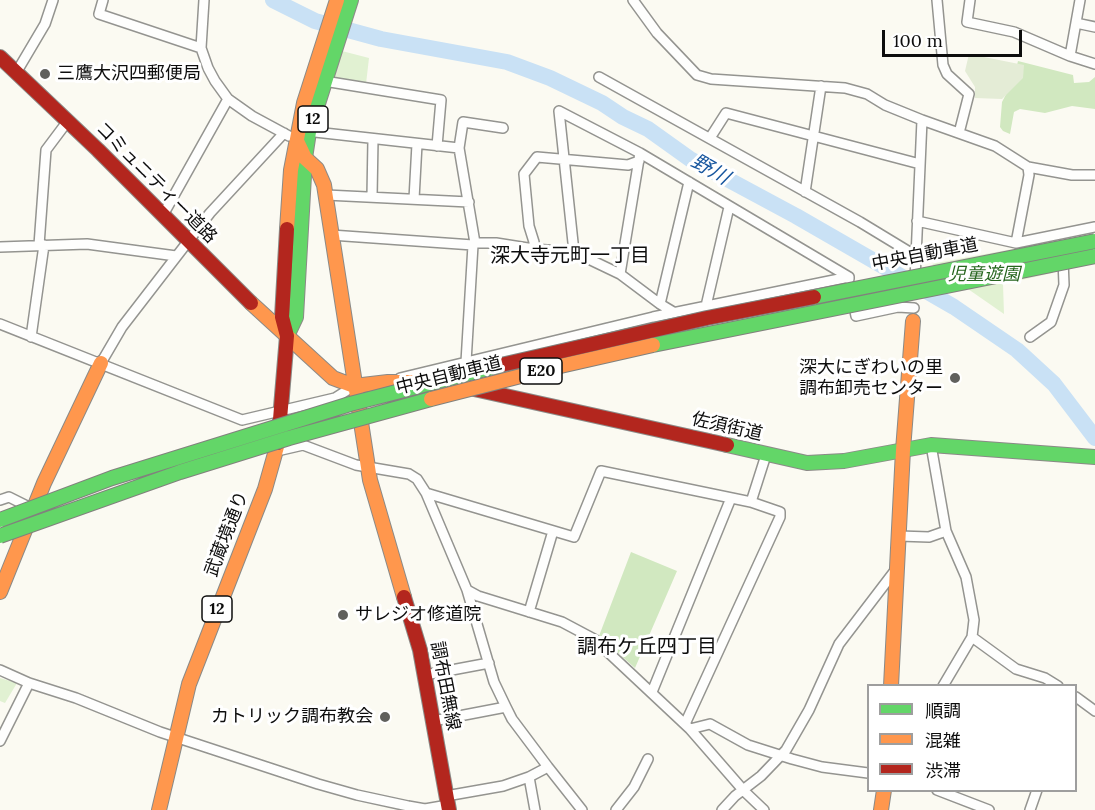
<!DOCTYPE html>
<html>
<head>
<meta charset="utf-8">
<style>
  body { margin:0 }
  #map { position:relative; width:1095px; height:810px; overflow:hidden; background:#fbfaf2; font-family:Lora,"Noto Sans JP",serif }
  canvas { display:block }
  .legend { position:absolute; left:867px; top:684px; width:210px; height:108px; box-sizing:border-box; background:#fff; border:2px solid #9e9e9e; margin:0; padding:8px 10px; list-style:none; font-size:18px; color:#0d0d0d }
  .legend li { display:flex; align-items:center; gap:12px; height:30px }
  .legend b { width:30px; border:2px solid #9e9e9e }
  .scale { position:absolute; left:882px; top:30px; width:140px; height:27px; box-sizing:border-box; border:3px solid #0d0d0d; border-top:0; padding-left:8px; font-size:18px; line-height:21px; white-space:nowrap; color:#0d0d0d; -webkit-text-stroke:4px #fff; paint-order:stroke }
</style>
</head>
<body>
<div id="map">
<canvas width="1095" height="810"></canvas>
<ul class="legend">
<li><b style="height:8px;background:#63d668"></b>順調</li>
<li><b style="height:8px;background:#ff974d"></b>混雑</li>
<li><b style="height:8px;background:#b3261e"></b>渋滞</li>
</ul>
<div class="scale">100 m</div>
</div>
<script>
const ctx = document.querySelector('canvas').getContext('2d');
ctx.lineJoin = 'round';
function paint(path, color) {
  ctx.fillStyle = color;
  ctx.fill(path, 'evenodd');
}
function shape(rows) {
  const path = new Path2D();
  for (const r of rows) {
    path.moveTo(r[0], r[1]);
    for (let i = 2; i < r.length; i += 2) path.lineTo(r[i], r[i + 1]);
  }
  return path;
}
function stroke(path, color, width, dash) {
  ctx.strokeStyle = color;
  ctx.lineWidth = width;
  ctx.lineCap = dash ? 'butt' : 'round';
  ctx.setLineDash(dash || []);
  ctx.stroke(path);
}
function drawText(font, color, halo, rows, align = 'center') {
  ctx.font = font + ' Lora,"Noto Sans JP",serif';
  ctx.lineWidth = 6;
  ctx.setLineDash([]);
  ctx.textBaseline = 'middle';
  ctx.strokeStyle = halo;
  ctx.fillStyle = color;
  for (const [text, x, y, turn = 0] of rows) {
    ctx.save();
    ctx.translate(x, y);
    ctx.rotate((+turn || 0) * Math.PI / 180);
    ctx.textAlign = isNaN(turn) ? turn : align;
    if (halo) ctx.strokeText(text, 0, 0);
    ctx.fillText(text, 0, 0);
    ctx.restore();
  }
}
paint(shape([
  [338,50,369,58,366,84,328,79],
  [1050,242,1053,273,1003,284,1004,314,932,264],
  [0,678,17,683,5,703,0,701]
]), '#e1f1d2');
paint(shape([
  [1018,61,1073,75,1074,83,1089,82,1095,77,1095,109,1072,106,1045,113,1020,109,1014,112,1010,134,1003,131,1000,127,1002,102,1013,81],
  [631,552,677,571,635,668,599,636]
]), '#d1e8c0');
paint(shape([
  [969,54,1024,65,1023,78,1002,99,975,98,975,87,965,71]
]), '#e4ecd6');
stroke(shape([
  [273,0,315,21,381,39,507,62,550,78,602,103,623,117,648,129,690,159,796,216,954,307,1017,350,1054,384,1095,438]
]), '#c9e1f5', 16);
const street = shape([
  [103,0,99,14,201,48],
  [204,0,201,48,208,68,215,81,228,99,252,116,289,136],
  [633,0,657,33,697,75,711,79,845,88,867,94,885,105,922,120,995,146,1028,167,1072,175,1095,175],
  [937,0,943,65,947,74,969,94,959,133],
  [970,0,967,22,1014,32,1070,56,1080,0],
  [1076,23,1095,27],
  [1070,56,1095,64],
  [16,73,45,24,53,0],
  [599,77,860,222,916,256],
  [324,81,441,100,437,146],
  [306,131,459,148],
  [710,138,726,113,920,164],
  [640,153,849,277,849,279],
  [805,192,821,86],
  [326,195,469,202],
  [372,197,373,139],
  [414,199,417,144],
  [163,215,228,99],
  [917,221,1016,243,1095,227],
  [331,235,473,245,475,243,496,243,534,249,574,252,620,274,660,304,675,313],
  [475,243,459,148,463,122,503,128],
  [1016,243,1029,175,1028,167],
  [39,245,46,150,67,122],
  [0,247,87,244,176,256],
  [534,249,534,242,529,226,524,174,537,157,628,165,639,161],
  [574,252,559,111,640,153,620,274],
  [915,280,922,120],
  [853,301,856,316,898,307,914,308],
  [660,304,689,182],
  [706,306,729,207],
  [0,324,242,420,335,398,354,386],
  [31,337,44,245],
  [1030,337,1051,322,1064,285,1063,259],
  [466,362,473,245],
  [101,363,122,327,210,213,284,133],
  [400,378,653,317,849,277],
  [931,445,946,531,966,577,974,620,972,637,1016,669,1045,678,1058,686],
  [277,451,303,445,356,465,409,474,417,479,426,493,467,590,494,682,506,707,512,719,548,767,582,810],
  [426,493,574,537,601,471,751,502,780,512,780,517,685,724],
  [0,500,9,497,31,508],
  [751,502,766,455],
  [899,536,929,537,946,531],
  [467,590,478,596,562,622,594,639,690,729,744,791,764,810],
  [529,612,553,531],
  [0,670,29,683,76,698,160,732,318,784,357,795,408,806,425,809,448,805],
  [425,675,489,663],
  [943,686,972,637],
  [652,692,731,498],
  [1076,697,1095,711],
  [433,721,506,707],
  [690,729,710,724,748,745,792,759,822,767,868,773],
  [0,741,29,683],
  [529,777,535,810],
  [937,790,989,810],
  [446,796,503,786,529,777,548,767],
  [616,810,634,787,648,759],
  [722,810,735,796,761,776,786,750,809,710,839,644,897,568],
  [1030,810,1037,790]
]);
const fast = shape([
  [287,336,296,317,305,158,309,132,351,0],
  [727,445,807,463,844,461,931,445,1095,457]
]);
const slow = shape([
  [297,141,305,158,317,169,324,185,370,480,404,597],
  [287,229,291,170,304,103,337,0],
  [251,303,333,378,354,386,388,382,422,382],
  [0,592,44,483,101,363],
  [891,686,903,450,913,321],
  [159,810,189,684,265,489,278,443],
  [881,810,884,790]
]);
const jam = shape([
  [0,57,98,150,251,303],
  [474,389,727,445],
  [278,443,287,336,282,317,287,229],
  [404,597,420,650,449,810]
]);
stroke(street, '#949490', 12);
stroke(fast, '#8b8a87', 16);
stroke(slow, '#8b8a87', 16);
stroke(jam, '#8b8a87', 16);
stroke(street, '#fefefd', 9);
stroke(fast, '#63d668', 14);
stroke(slow, '#ff974d', 14);
stroke(jam, '#b3261e', 14);
const fastBridge = shape([
  [814,297,1095,241],
  [653,345,1095,256],
  [0,520,112,478,350,404,501,365],
  [0,536,180,472,289,438,431,399]
]);
const slowBridge = shape([
  [431,399,556,367,653,345]
]);
const jamBridge = shape([
  [501,365,707,318,814,297]
]);
stroke(fastBridge, '#81817d', 16, []);
stroke(slowBridge, '#81817d', 16, []);
stroke(jamBridge, '#81817d', 16, []);
stroke(fastBridge, '#63d668', 14);
stroke(slowBridge, '#ff974d', 14);
stroke(jamBridge, '#b3261e', 14);
for (const [x, y, r, color] of [
  [45,74,6,"#60605d"],
  [955,378,6,"#60605d"],
  [343,615,6,"#60605d"],
  [385,717,6,"#60605d"]
]) {
  const dot = new Path2D();
  dot.arc(x, y, r, 0, 2 * Math.PI);
  ctx.fillStyle = color;
  ctx.fill(dot);
  stroke(dot, '#fff', 2);
}
for (const [x, y, w] of [
  [313,119,30],
  [541,371,42],
  [217,609,30]
]) {
  const box = new Path2D();
  box.roundRect(x - w / 2, y - 13, w, 26, 4.5);
  ctx.fillStyle = '#fff';
  ctx.fill(box);
  stroke(box, '#0d0d0d', 1.5);
}
drawText('bold 16px', '#0d0d0d', null, [
  ["12",313,119],
  ["E20",541,371],
  ["12",217,609]
]);
drawText('18px', '#0d0d0d', '#fff', [
  ["三鷹大沢四郵便局",57,74],
  ["深大にぎわいの里",943,368,"right"],
  ["調布卸売センター",943,389,"right"],
  ["サレジオ修道院",355,615],
  ["カトリック調布教会",373,717,"right"]
], 'left');
drawText('18px', '#0d0d0d', '#fff', [
  ["コミュニティー道路",156,183,45],
  ["中央自動車道",925,255,-11],
  ["中央自動車道",449,376,-14],
  ["佐須街道",727,427,13],
  ["武蔵境通り",227,534,-69],
  ["調布田無線",445,686,79]
]);
drawText('italic 18px', '#26651e', '#fff', [
  ["児童遊園",984,275]
]);
drawText('italic 20px', '#17569e', '#fff', [
  ["野川",710,170,30]
]);
drawText('20px', '#0d0d0d', '#fff', [
  ["深大寺元町一丁目",570,256],
  ["調布ケ丘四丁目",647,647]
]);
</script>
</body>
</html>
